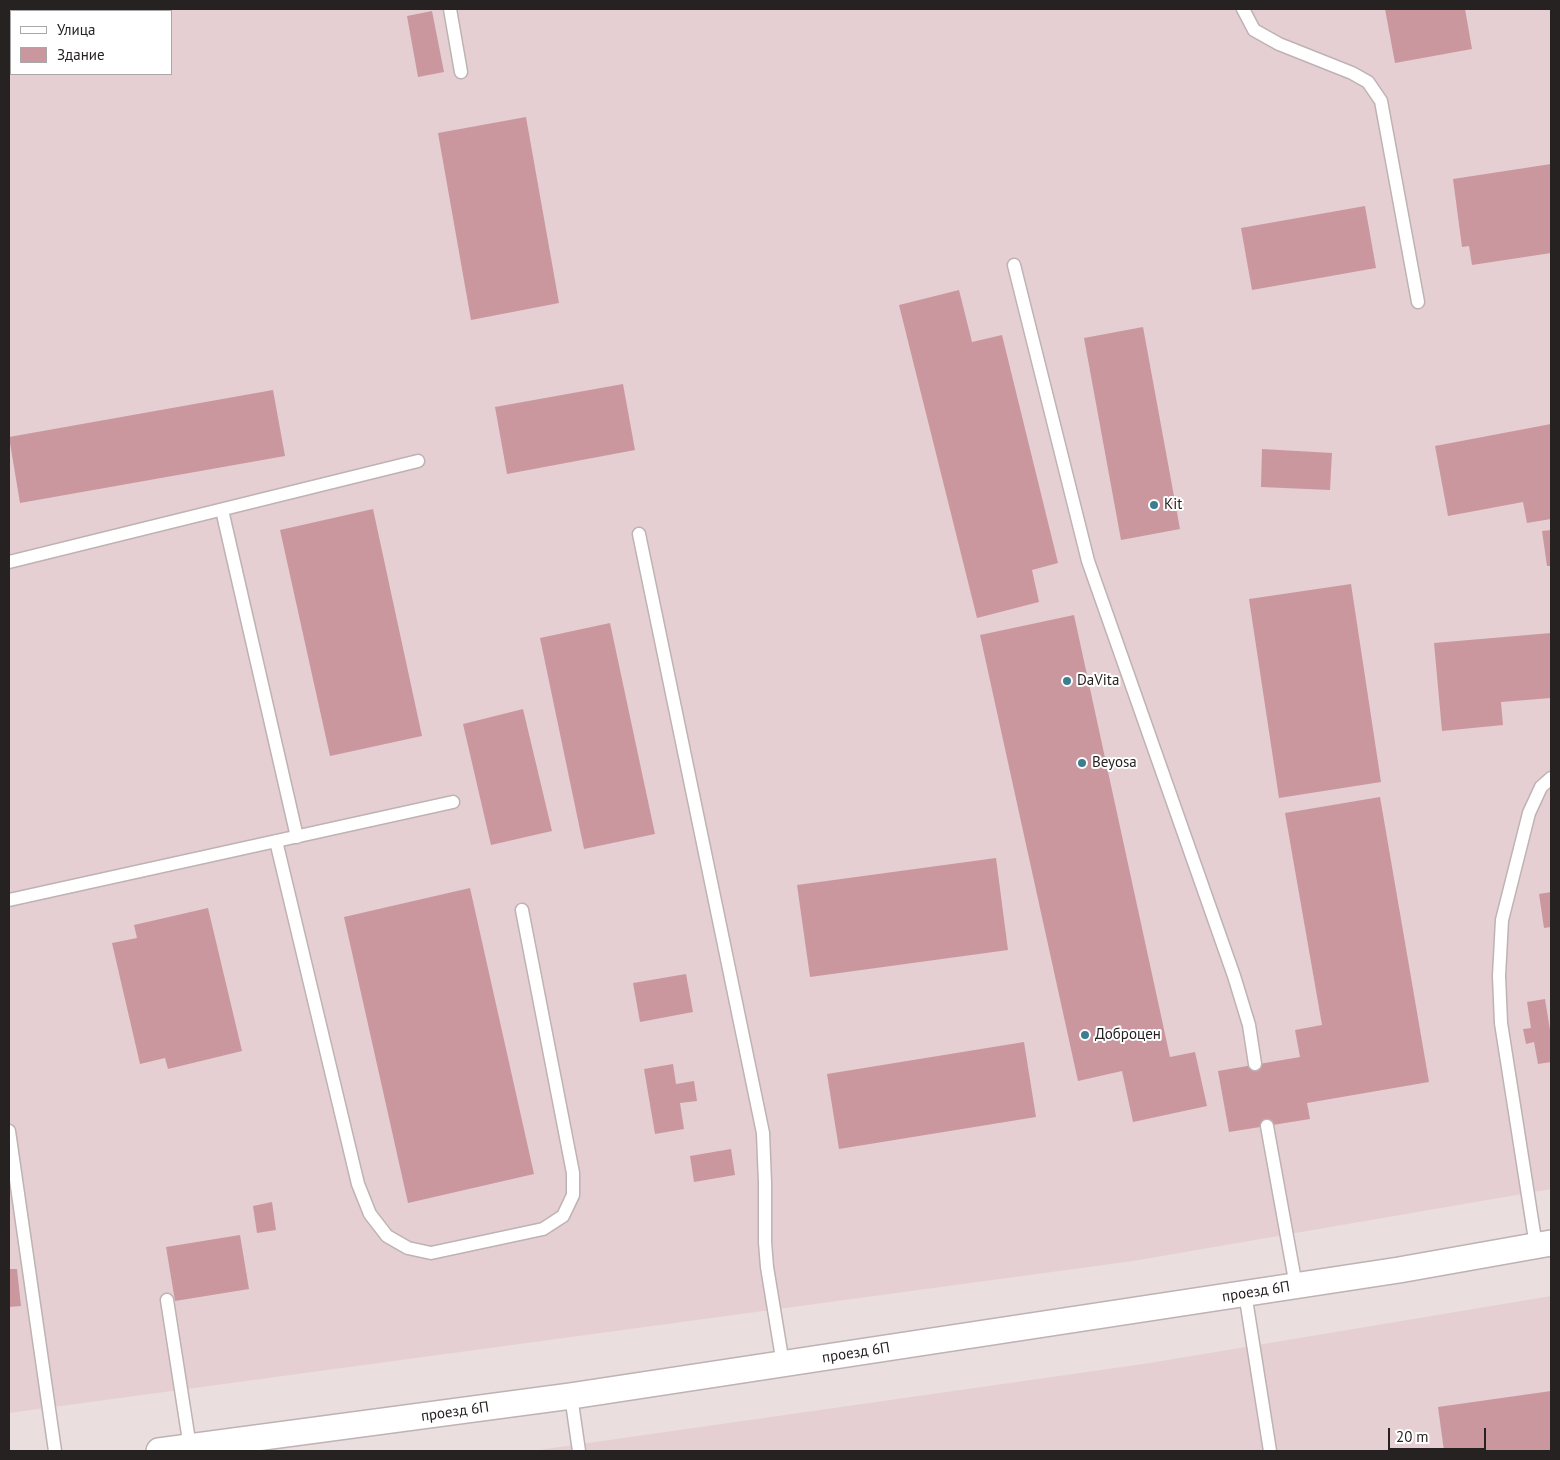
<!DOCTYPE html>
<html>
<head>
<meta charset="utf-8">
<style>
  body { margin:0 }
  #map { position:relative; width:1560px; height:1460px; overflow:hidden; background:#ebdedf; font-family:"PT Sans",sans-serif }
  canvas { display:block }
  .frame { position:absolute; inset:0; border:10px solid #272222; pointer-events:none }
  .legend { position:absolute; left:10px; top:10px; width:162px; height:65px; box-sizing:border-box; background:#fff; border:1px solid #a9a7a7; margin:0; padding:6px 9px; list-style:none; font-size:15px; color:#272222 }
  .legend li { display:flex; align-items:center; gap:10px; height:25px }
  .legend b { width:25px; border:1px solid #a9a7a7 }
  .scale { position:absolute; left:1388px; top:1428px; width:98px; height:22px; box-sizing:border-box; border:2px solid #272222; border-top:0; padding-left:6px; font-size:15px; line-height:18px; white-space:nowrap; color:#272222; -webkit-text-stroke:4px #fff; paint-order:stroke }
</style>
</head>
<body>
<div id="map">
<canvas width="1560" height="1460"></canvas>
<div class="frame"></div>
<ul class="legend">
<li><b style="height:6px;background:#fff"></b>Улица</li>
<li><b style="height:14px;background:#cb979e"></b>Здание</li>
</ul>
<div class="scale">20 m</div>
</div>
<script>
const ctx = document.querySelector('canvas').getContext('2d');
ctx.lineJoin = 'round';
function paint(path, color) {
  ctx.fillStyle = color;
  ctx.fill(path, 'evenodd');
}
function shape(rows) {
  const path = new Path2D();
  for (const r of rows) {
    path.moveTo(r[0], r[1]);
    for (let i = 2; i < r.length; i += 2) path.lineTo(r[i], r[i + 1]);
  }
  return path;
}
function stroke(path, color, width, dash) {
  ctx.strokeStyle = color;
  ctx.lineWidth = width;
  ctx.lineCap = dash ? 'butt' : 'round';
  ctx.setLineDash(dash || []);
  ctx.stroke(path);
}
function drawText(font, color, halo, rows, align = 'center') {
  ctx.font = font + ' "PT Sans",sans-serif';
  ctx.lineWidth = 4;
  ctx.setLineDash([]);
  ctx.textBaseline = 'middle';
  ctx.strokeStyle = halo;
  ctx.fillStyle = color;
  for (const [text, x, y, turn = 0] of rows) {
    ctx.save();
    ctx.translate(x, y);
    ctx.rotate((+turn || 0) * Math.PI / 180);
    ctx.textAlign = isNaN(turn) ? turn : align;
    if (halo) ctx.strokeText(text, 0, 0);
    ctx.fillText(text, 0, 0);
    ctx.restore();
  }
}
paint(shape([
  [9,9,1551,9,1551,1189,1133,1261,9,1413],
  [11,11,171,11,171,74,11,74],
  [1551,1296,1551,1451,532,1451,1150,1363]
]), '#e5cfd2');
paint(shape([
  [1385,9,1465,9,1472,49,1395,63],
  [432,11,444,72,418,77,407,16],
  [526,117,559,303,471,320,438,133],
  [1551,164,1551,253,1472,265,1469,246,1462,247,1453,179],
  [1365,206,1376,268,1252,290,1241,228],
  [959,290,972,342,1002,335,1058,563,1032,570,1039,602,977,618,899,305],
  [1143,327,1180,529,1121,540,1084,338],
  [623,384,635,450,507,474,495,407],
  [273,390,285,456,20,503,9,437],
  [1551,424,1551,519,1527,523,1523,502,1448,516,1435,446],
  [1262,449,1332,453,1330,490,1261,487],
  [373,509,422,736,330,756,280,530],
  [1551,530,1551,566,1547,566,1542,531],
  [1351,584,1381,782,1279,798,1249,599],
  [1074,615,1170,1057,1195,1052,1207,1106,1133,1122,1122,1071,1078,1081,980,635],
  [610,623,655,834,584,849,540,638],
  [1551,633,1551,698,1501,702,1503,725,1442,731,1434,643],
  [523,709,552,831,491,845,463,724],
  [1380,797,1429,1082,1307,1103,1310,1119,1229,1132,1218,1071,1300,1057,1295,1030,1322,1025,1285,813],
  [996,858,1008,950,810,977,797,885],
  [470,888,534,1174,408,1203,344,917],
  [1551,892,1551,927,1544,928,1539,894],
  [208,908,242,1051,168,1069,165,1058,140,1064,112,943,137,938,134,925],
  [686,974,693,1012,640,1022,633,983],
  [1545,999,1551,1036,1551,1062,1538,1064,1534,1042,1526,1044,1523,1029,1531,1028,1527,1002],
  [1024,1042,1036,1117,839,1149,827,1074],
  [673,1064,676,1084,694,1081,697,1101,680,1103,684,1129,655,1134,644,1069],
  [731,1149,735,1175,694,1182,690,1156],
  [272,1202,276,1230,257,1233,253,1206],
  [240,1235,249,1289,175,1301,166,1247],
  [9,1269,17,1269,21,1306,9,1307],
  [1551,1391,1551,1451,1444,1451,1438,1407]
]), '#cb979e');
const service = shape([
  [450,9,461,72],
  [1243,9,1254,30,1279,44,1352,73,1368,82,1381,101,1418,302],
  [1014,265,1088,561,1234,976,1249,1025,1255,1064],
  [222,510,297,837],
  [639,534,763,1133,765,1183,765,1242,767,1267,783,1364],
  [9,562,418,461],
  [276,841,358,1184,370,1214,387,1236,408,1248,431,1253,543,1229,563,1216,573,1195,573,1173,522,910],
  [9,900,453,802],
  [1267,1126,1296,1286],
  [9,1131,55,1451],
  [1536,1246,1501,1023,1499,976,1502,920,1529,813,1541,787,1551,778],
  [1245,1293,1270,1451],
  [167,1300,190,1447],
  [571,1396,579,1451]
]);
const minor = shape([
  [159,1451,571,1396,1399,1270,1551,1243]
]);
stroke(service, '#bfb2b4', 15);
stroke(minor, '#bfb2b4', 28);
stroke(service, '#fff', 12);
stroke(minor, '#fff', 25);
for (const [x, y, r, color] of [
  [1154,505,5,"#3c7d90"],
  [1067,681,5,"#3c7d90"],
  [1082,763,5,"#3c7d90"],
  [1085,1035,5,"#3c7d90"]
]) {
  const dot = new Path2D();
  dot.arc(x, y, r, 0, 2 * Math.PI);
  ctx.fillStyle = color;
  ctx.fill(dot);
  stroke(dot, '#fff', 2);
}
drawText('15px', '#272222', '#fff', [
  ["Kit",1164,505],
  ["DaVita",1077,681],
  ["Beyosa",1092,763],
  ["Доброцен",1095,1035]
], 'left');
drawText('15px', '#272222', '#fff', [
  ["проезд 6П",1256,1292,-9],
  ["проезд 6П",856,1353,-9],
  ["проезд 6П",455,1412,-8]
]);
</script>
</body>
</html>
